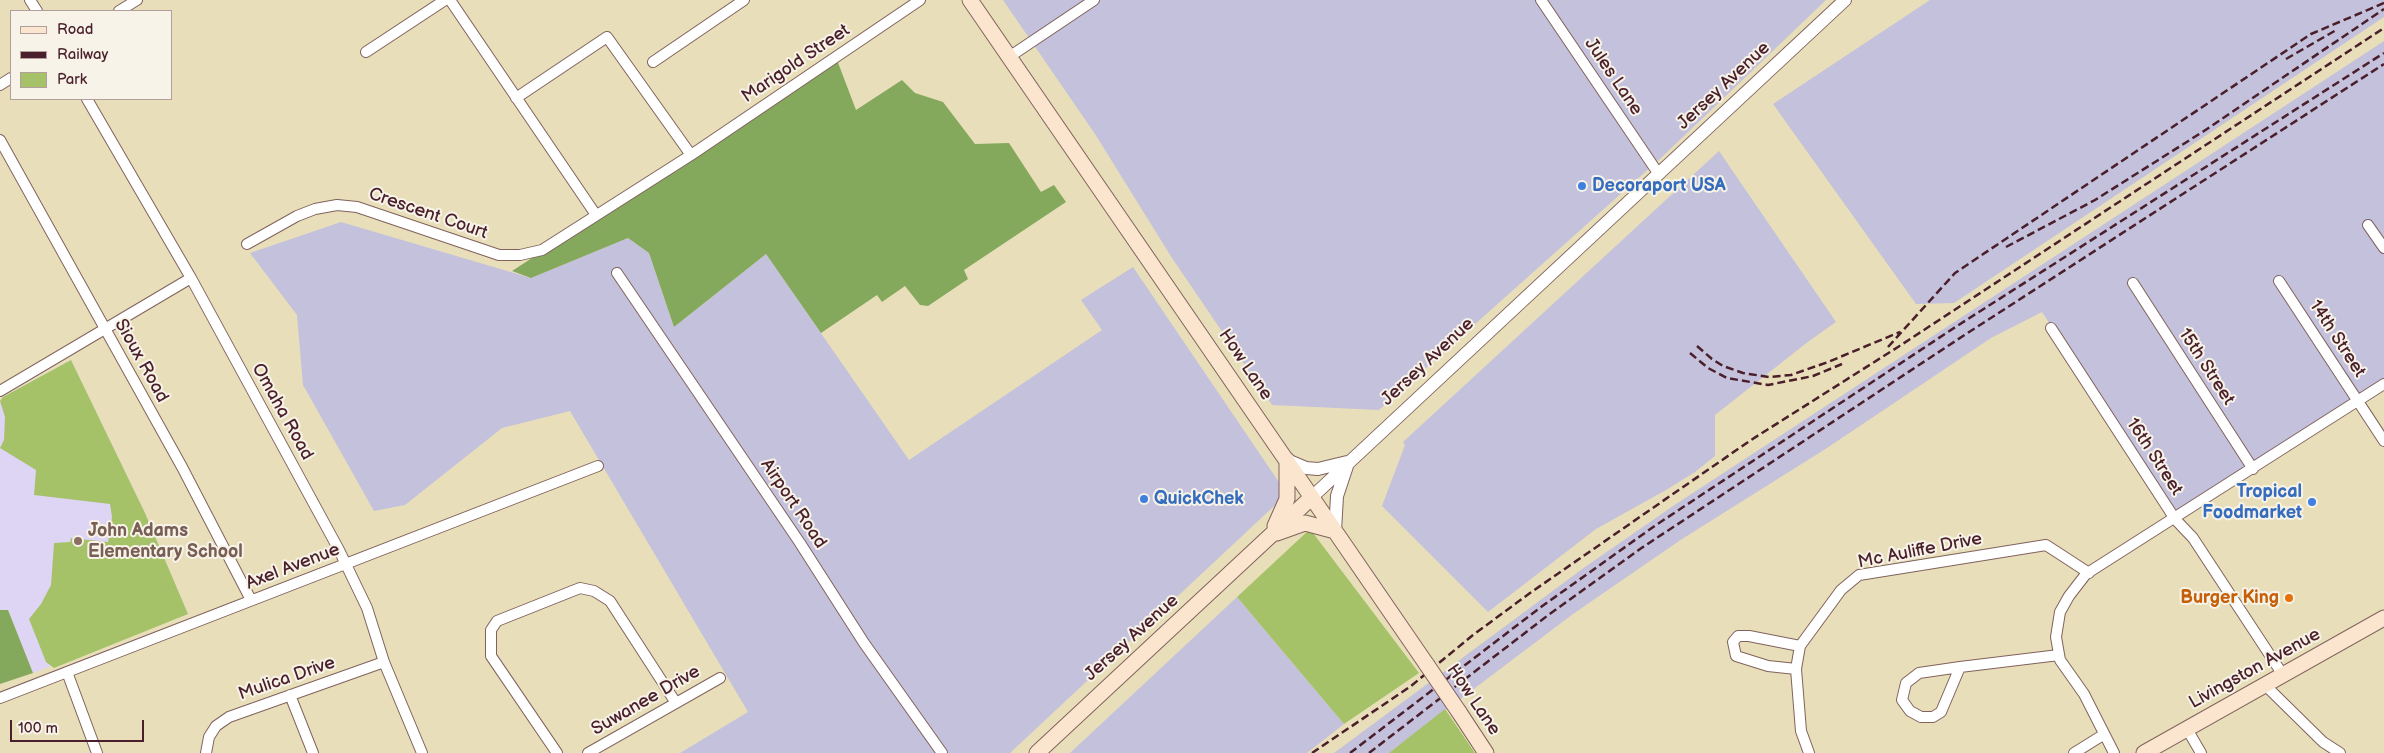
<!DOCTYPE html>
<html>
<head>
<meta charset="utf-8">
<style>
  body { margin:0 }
  #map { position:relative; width:2384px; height:753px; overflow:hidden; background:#e8dfba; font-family:"Balsamiq Sans",sans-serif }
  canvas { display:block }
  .legend { position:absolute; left:10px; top:10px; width:162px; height:90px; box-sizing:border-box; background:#f7f3e8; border:1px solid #b29e9c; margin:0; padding:6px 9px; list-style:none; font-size:15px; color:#4a1f2b }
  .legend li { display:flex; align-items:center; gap:10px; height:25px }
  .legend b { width:25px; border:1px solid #b29e9c }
  .scale { position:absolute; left:10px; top:720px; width:134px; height:22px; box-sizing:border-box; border:2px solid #4a1f2b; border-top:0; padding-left:6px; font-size:15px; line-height:18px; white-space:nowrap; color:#4a1f2b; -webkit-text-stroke:4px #f7f3e8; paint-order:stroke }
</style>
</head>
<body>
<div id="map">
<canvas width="2384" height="753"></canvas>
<ul class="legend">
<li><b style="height:6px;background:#fce5cf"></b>Road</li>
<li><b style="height:6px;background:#4a1f2b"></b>Railway</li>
<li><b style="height:14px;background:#a6c268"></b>Park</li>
</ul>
<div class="scale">100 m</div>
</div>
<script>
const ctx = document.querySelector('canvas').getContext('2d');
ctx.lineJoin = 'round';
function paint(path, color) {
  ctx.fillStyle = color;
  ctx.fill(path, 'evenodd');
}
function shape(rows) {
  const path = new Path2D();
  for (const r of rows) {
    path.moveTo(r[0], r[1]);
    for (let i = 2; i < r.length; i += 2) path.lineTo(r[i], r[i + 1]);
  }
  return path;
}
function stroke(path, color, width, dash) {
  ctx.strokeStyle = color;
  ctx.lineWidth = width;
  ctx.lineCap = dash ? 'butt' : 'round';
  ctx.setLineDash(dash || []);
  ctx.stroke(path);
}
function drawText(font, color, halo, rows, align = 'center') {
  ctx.font = font + ' "Balsamiq Sans",sans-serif';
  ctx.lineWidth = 4;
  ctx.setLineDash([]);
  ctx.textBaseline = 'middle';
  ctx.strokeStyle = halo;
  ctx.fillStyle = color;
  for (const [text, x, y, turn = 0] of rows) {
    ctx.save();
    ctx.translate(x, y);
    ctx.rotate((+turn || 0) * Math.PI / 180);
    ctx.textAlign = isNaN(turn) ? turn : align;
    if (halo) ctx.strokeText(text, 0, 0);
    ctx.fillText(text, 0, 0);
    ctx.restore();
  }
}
paint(shape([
  [71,360,145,513,188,614,33,673,8,610,0,610,0,401,3,397]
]), '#ded5f5');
paint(shape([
  [1003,0,1826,0,1662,157,1379,410,1272,405,1172,258,1095,134],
  [1930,0,2384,0,2384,17,1954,303,1916,304,1773,104],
  [2384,41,2384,382,2179,521,2042,312,1991,338,1827,448,1682,539,1573,614,1389,753,1334,753,1585,567,1676,504],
  [1719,151,1836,322,1809,341,1715,415,1715,456,1695,472,1666,490,1596,529,1488,612,1382,506,1405,445,1403,442],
  [341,222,531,278,628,238,649,253,674,327,766,254,909,460,1102,330,1081,300,1133,267,1287,494,1010,753,680,753,748,712,570,411,502,428,405,505,374,511,303,385,297,315,250,253],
  [1237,597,1344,724,1307,753,1070,753]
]), '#c3c1db');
paint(shape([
  [71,360,145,513,188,614,54,668,46,662,29,619,41,604,51,585,54,543,70,542,71,538,108,542,112,517,110,504,34,495,36,470,0,448,4,440,5,417,0,401,3,397],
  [1310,529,1419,673,1344,724,1237,597],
  [1445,709,1475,753,1389,753]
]), '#a6c268');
paint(shape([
  [837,60,856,110,902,80,915,93,943,102,975,144,1009,143,1041,192,1054,185,1066,202,964,270,968,279,928,306,920,305,905,286,882,302,877,295,821,333,766,254,674,327,649,253,628,238,531,278,512,271],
  [0,610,8,610,33,673,0,684]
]), '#84a85c');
const minor = shape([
  [30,0,37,11],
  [450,0,596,215],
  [1541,0,1658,173],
  [119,11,137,0],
  [366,52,445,0],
  [1009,57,1094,0],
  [653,62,744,0],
  [0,85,11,78],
  [516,98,607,37,691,155],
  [87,99,191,278,339,550,367,608,384,662,422,753],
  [0,140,182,467,251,600],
  [2368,225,2384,248],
  [247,244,297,216,315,209,337,205,357,207,499,255,520,255,542,250,691,155,920,0],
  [617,273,800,543,864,643,942,753],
  [2279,281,2384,441],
  [2133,283,2253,469],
  [2051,328,2175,519,2193,538,2283,675],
  [0,391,191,278],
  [1960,667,1941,712,1933,717,1921,717,1910,711,1902,700,1906,683,1919,673,1960,667],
  [1960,667,2059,655],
  [1796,669,1768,666,1736,656,1733,642,1738,636,1749,636,1800,646],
  [67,672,97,753],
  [2265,685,2323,742,2340,753],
  [290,695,313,753],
  [0,698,598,466],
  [2187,729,2201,753],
  [206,753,209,737,216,726,229,717,384,662],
  [557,753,491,656,491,630,497,621,580,588,594,591,610,601,676,703],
  [588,753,720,678],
  [1809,753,1801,731,1796,669,1800,646,1841,590,1859,575,2046,545,2089,573],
  [2074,753,2103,735],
  [2114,753,2084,694,2060,660,2056,637,2060,612,2069,596,2086,574,2384,384]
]);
const tertiary = shape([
  [1287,460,1306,468,1318,469,1347,462],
  [1312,497,1845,0],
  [1335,531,1337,496,1347,466]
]);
const secondary = shape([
  [970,0,1427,665],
  [1275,526,1287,499,1287,460],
  [1277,533,1305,523,1335,531],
  [1459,712,1486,753],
  [1037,753,1312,497],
  [2144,753,2384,618]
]);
stroke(minor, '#81625d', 12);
stroke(tertiary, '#81625d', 14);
stroke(secondary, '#81625d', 17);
stroke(minor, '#fff', 10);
stroke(tertiary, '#fff', 12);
stroke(secondary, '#fce5cf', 15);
stroke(shape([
  [2286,59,2338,29],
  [2006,247,2095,200,2204,131,2384,9],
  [1697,346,1712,359,1723,366,1743,373,1769,377,1791,375,1828,362,1900,332],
  [1888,347,1955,273,2311,34,2384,3],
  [1690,353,1708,368,1727,378,1768,385,1813,376,1842,364],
  [1312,753,1411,686,1473,635,1530,593,1751,440,1898,347,2384,28],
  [1350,753,1541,607,1656,525,1957,326,2384,53],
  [1369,753,1547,616,1640,549,1963,336,2384,64]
]), '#4a1f2b', 2.5, [8, 4]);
const secondaryBridge = shape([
  [1427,665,1459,712]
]);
stroke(secondaryBridge, '#81625d', 17, []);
stroke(secondaryBridge, '#fce5cf', 15);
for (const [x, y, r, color] of [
  [1582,186,5,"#3f7fe0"],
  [1144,499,5,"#3f7fe0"],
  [2312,502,5,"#3f7fe0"],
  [78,541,5,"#8d6e63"],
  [2289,598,5,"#e8710a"]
]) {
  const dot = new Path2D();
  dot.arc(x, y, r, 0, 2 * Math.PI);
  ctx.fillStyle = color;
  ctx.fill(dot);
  stroke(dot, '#f7f3e8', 2);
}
drawText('18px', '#4a1f2b', '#f7f3e8', [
  ["Marigold Street",796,64,-34],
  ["Jules Lane",1613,77,56],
  ["Jersey Avenue",1724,86,-43],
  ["Crescent Court",428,214,19],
  ["14th Street",2337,339,57],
  ["Sioux Road",141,361,61],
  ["Jersey Avenue",1428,362,-43],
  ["How Lane",1245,365,56],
  ["15th Street",2206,367,57],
  ["Omaha Road",282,412,61],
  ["16th Street",2154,457,57],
  ["Airport Road",793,504,56],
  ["Mc Auliffe Drive",1920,551,-11],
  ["Axel Avenue",293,567,-21],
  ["Jersey Avenue",1132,638,-42],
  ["Livingston Avenue",2255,669,-29],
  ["Mulica Drive",287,679,-19],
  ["How Lane",1473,700,56],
  ["Suwanee Drive",646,701,-30]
]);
drawText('bold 18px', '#366cbe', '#f7f3e8', [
  ["Decoraport USA",1592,186],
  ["Tropical",2302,492,"right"],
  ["Foodmarket",2302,513,"right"],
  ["QuickChek",1154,499]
], 'left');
drawText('bold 18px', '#785e54', '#f7f3e8', [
  ["John Adams",88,531],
  ["Elementary School",88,552]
], 'left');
drawText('bold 18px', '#c56008', '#f7f3e8', [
  ["Burger King",2279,598]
], 'right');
</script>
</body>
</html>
